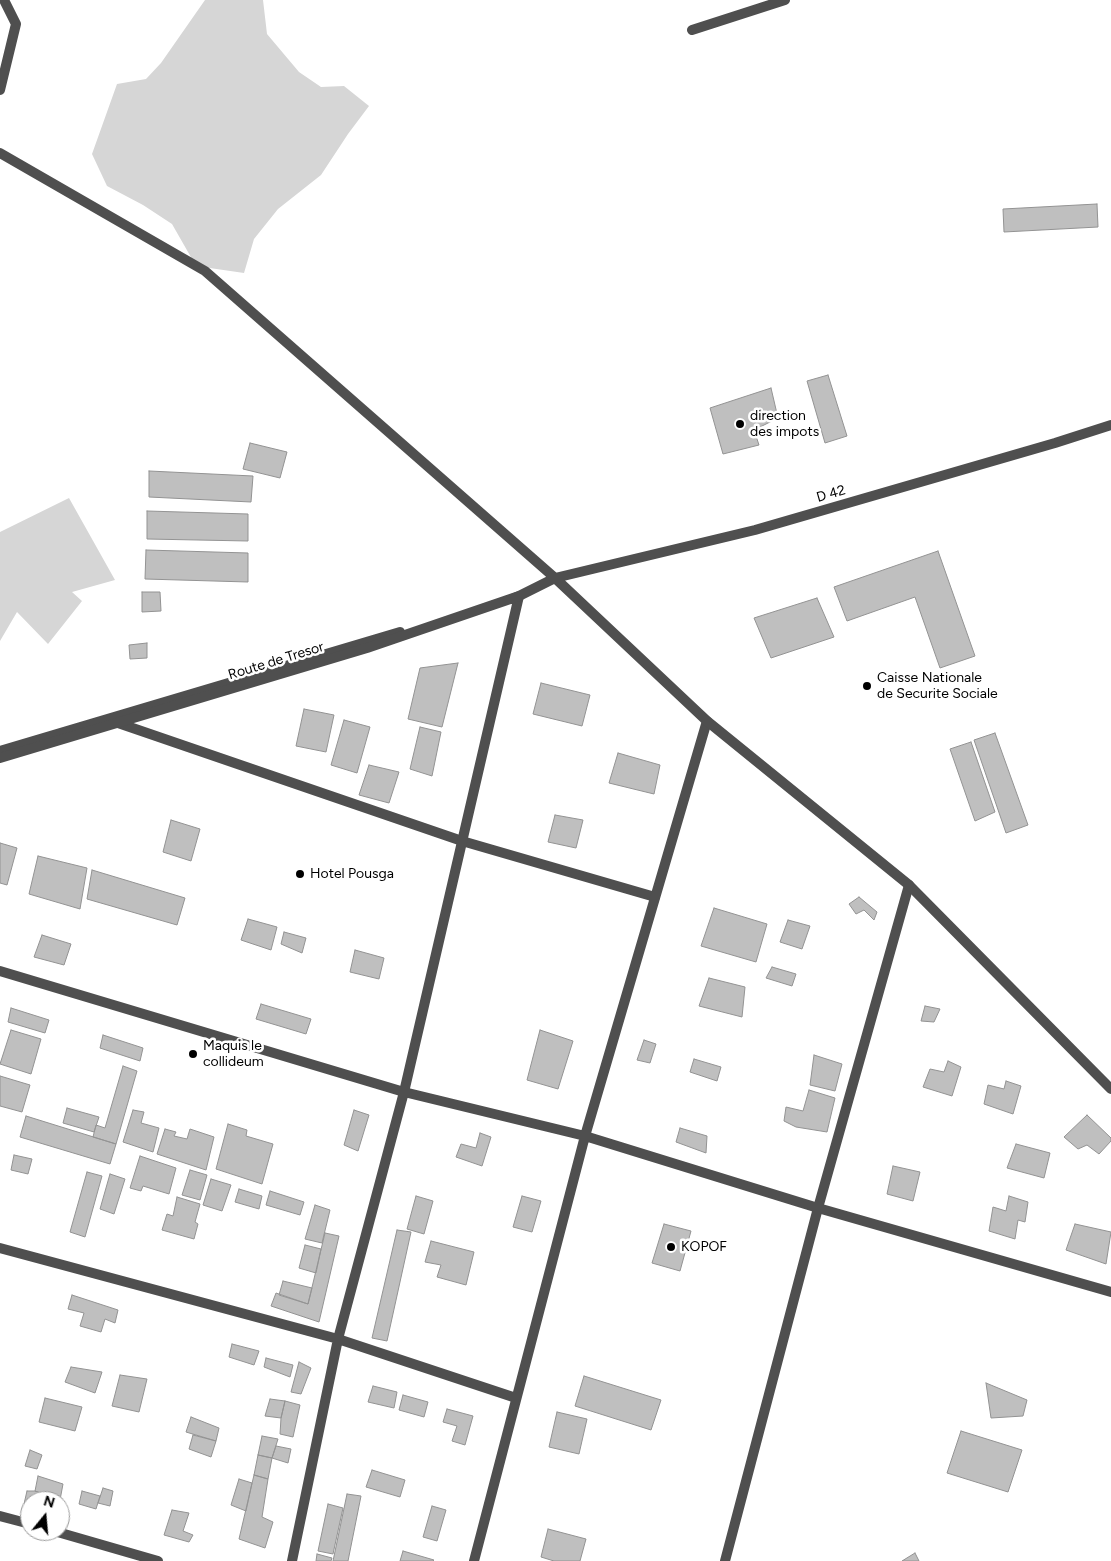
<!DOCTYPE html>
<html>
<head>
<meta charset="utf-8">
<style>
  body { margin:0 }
  #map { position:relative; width:1111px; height:1561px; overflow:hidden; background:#fff; font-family:Figtree,sans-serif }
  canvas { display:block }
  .north { position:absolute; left:20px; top:1491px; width:50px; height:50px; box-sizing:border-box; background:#fff; border:1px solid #999; border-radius:50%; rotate:17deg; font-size:14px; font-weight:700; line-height:20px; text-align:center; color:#000 }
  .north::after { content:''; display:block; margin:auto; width:18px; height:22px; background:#000; clip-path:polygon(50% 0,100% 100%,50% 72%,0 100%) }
</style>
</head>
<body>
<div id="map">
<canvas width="1111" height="1561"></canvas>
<div class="north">N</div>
</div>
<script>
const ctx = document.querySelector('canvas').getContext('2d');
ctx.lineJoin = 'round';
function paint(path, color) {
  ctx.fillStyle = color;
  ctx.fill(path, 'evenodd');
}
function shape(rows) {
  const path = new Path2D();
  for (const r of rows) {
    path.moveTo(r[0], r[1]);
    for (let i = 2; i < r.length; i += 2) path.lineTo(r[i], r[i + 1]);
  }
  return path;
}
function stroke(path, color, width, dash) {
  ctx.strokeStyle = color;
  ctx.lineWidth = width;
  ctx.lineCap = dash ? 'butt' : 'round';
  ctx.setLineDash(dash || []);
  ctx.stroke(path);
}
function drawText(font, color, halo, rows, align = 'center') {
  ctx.font = font + ' Figtree,sans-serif';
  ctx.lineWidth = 5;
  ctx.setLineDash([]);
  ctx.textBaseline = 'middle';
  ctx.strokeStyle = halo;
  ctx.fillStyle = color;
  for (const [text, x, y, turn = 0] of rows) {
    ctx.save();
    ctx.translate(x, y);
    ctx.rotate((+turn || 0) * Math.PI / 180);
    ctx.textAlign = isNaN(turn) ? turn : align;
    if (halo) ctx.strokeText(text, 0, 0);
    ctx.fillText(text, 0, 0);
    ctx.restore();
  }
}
paint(shape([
  [205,0,263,0,267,34,299,72,321,87,344,86,369,106,348,134,321,175,278,209,254,239,244,273,196,266,172,224,143,205,107,186,92,154,117,84,146,79,161,63],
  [69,498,115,580,72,592,82,601,48,644,17,612,0,641,0,532]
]), '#d6d6d6');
const building = shape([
  [1097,204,1098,227,1004,232,1003,209,1097,204],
  [828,375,847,436,825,443,807,381,828,375],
  [771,388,778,418,754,430,759,445,723,454,710,408,771,388],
  [250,443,287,452,280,478,243,469,250,443],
  [149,471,253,476,251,502,149,497,149,471],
  [147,511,248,514,248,541,147,539,147,511],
  [146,550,248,553,248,582,145,579,146,550],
  [938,551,975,656,940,668,915,597,847,621,834,587,938,551],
  [142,592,160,592,161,611,142,612,142,592],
  [817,598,834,637,771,658,754,618,817,598],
  [147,643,147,658,130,659,129,645,147,643],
  [458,663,442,727,408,719,420,668,458,663],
  [541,683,590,695,582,726,533,714,541,683],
  [304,709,334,715,326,752,296,746,304,709],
  [344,720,370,727,357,773,331,765,344,720],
  [420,727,441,732,432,776,410,769,420,727],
  [995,733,1028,825,1006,833,974,740,995,733],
  [971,742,995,812,975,821,950,749,971,742],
  [618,753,660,765,654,794,609,783,618,753],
  [369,765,399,772,389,803,359,795,369,765],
  [555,815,583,820,576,848,548,842,555,815],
  [171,820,200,829,191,861,163,852,171,820],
  [0,843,17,848,7,885,0,883,0,843],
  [38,856,87,868,80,909,29,894,38,856],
  [92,870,185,898,177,925,87,899,92,870],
  [859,897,877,912,874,920,864,910,856,914,849,904,859,897],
  [714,908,767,924,756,962,701,946,714,908],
  [248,919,277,927,271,950,241,940,248,919],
  [788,920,810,926,802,949,780,942,788,920],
  [284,932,306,938,302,953,281,944,284,932],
  [42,935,71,944,64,965,34,957,42,935],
  [355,950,384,958,379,979,350,972,355,950],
  [772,967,796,974,792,986,766,978,772,967],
  [709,978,745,987,742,1017,699,1006,709,978],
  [261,1004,311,1019,306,1034,256,1019,261,1004],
  [925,1006,940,1009,934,1022,921,1021,925,1006],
  [11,1008,49,1020,45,1033,8,1022,11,1008],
  [11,1030,41,1039,31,1074,0,1064,11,1030],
  [540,1030,573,1041,558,1089,527,1080,540,1030],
  [103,1035,143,1048,140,1061,100,1048,103,1035],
  [644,1040,656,1044,650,1063,637,1060,644,1040],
  [814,1055,842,1064,835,1091,810,1085,814,1055],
  [694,1059,721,1067,717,1081,690,1072,694,1059],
  [948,1061,961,1067,952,1096,923,1087,930,1069,944,1072,948,1061],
  [123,1066,137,1071,116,1144,93,1137,96,1125,105,1128,123,1066],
  [0,1076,30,1085,22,1112,0,1106,0,1076],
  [1006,1081,1021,1086,1013,1114,984,1104,988,1085,1004,1089,1006,1081],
  [809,1090,835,1098,827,1132,796,1127,784,1121,786,1107,803,1111,809,1090],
  [67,1108,99,1117,94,1132,63,1123,67,1108],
  [133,1110,144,1112,141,1123,159,1128,153,1152,123,1142,133,1110],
  [354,1110,369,1115,358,1151,344,1145,354,1110],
  [1087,1115,1111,1138,1111,1141,1099,1154,1087,1145,1078,1149,1064,1137,1087,1115],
  [26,1116,116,1144,110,1164,20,1137,26,1116],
  [228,1124,247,1130,246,1136,273,1144,262,1184,216,1169,228,1124],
  [680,1128,707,1136,706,1153,676,1142,680,1128],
  [165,1129,176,1132,174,1136,187,1139,190,1129,214,1137,206,1170,157,1154,165,1129],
  [480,1133,491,1137,482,1166,456,1157,461,1144,476,1148,480,1133],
  [1016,1144,1050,1153,1044,1178,1007,1168,1016,1144],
  [14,1155,32,1159,28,1174,11,1170,14,1155],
  [140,1156,176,1168,169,1194,143,1186,141,1191,130,1188,140,1156],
  [893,1166,920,1172,913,1201,887,1194,893,1166],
  [190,1170,207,1175,200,1200,182,1195,190,1170],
  [87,1172,102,1176,85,1237,70,1232,87,1172],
  [110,1174,125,1179,114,1214,100,1209,110,1174],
  [211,1179,231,1185,222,1211,203,1205,211,1179],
  [239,1189,262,1196,259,1209,235,1202,239,1189],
  [270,1191,304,1202,300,1215,266,1205,270,1191],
  [416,1196,433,1201,424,1234,407,1229,416,1196],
  [522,1196,541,1201,532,1232,513,1227,522,1196],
  [1009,1196,1028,1202,1025,1222,1018,1220,1015,1239,989,1231,993,1207,1006,1211,1009,1196],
  [177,1197,200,1204,195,1222,198,1224,194,1239,162,1230,167,1214,173,1216,177,1197],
  [315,1205,330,1210,322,1243,305,1239,315,1205],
  [664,1224,691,1231,680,1271,652,1263,664,1224],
  [1075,1224,1111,1232,1106,1264,1066,1250,1075,1224],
  [397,1230,411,1232,387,1341,372,1338,397,1230],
  [325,1233,339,1236,319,1322,271,1306,276,1293,308,1304,325,1233],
  [431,1241,474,1252,466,1285,437,1277,441,1265,425,1262,431,1241],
  [305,1245,321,1249,316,1273,299,1268,305,1245],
  [283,1281,312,1288,308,1304,279,1295,283,1281],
  [72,1295,118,1310,115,1323,105,1319,101,1332,80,1326,84,1313,68,1309,72,1295],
  [232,1344,259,1351,254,1365,229,1357,232,1344],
  [266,1358,293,1365,290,1377,264,1367,266,1358],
  [299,1362,311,1368,301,1394,291,1392,299,1362],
  [71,1367,102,1372,95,1393,65,1382,71,1367],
  [120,1375,147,1379,139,1412,112,1406,120,1375],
  [584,1376,661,1400,651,1430,575,1406,584,1376],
  [986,1383,1027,1400,1023,1416,991,1418,986,1383],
  [373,1386,397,1392,394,1408,368,1402,373,1386],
  [403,1395,428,1402,424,1417,399,1410,403,1395],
  [45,1398,82,1407,75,1431,39,1422,45,1398],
  [270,1399,285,1401,281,1418,265,1416,270,1399],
  [285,1401,300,1405,293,1437,280,1434,281,1418,285,1401],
  [447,1409,473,1416,465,1445,452,1441,457,1426,443,1422,447,1409],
  [557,1412,587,1419,579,1454,549,1447,557,1412],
  [191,1417,219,1428,216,1441,186,1432,191,1417],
  [961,1431,1022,1450,1008,1492,947,1473,961,1431],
  [193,1435,216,1441,211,1457,189,1449,193,1435],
  [262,1436,278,1439,272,1458,258,1455,262,1436],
  [276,1446,291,1449,288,1463,272,1458,276,1446],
  [30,1450,42,1455,37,1469,25,1466,30,1450],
  [258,1455,272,1458,268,1479,254,1475,258,1455],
  [372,1470,405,1480,400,1497,366,1487,372,1470],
  [254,1475,268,1479,262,1517,273,1522,265,1548,239,1539,254,1475],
  [38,1476,63,1484,60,1500,35,1491,38,1476],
  [239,1479,252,1483,246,1511,231,1505,239,1479],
  [103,1488,113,1491,110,1506,98,1503,103,1488],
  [27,1491,35,1491,46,1495,45,1501,30,1501,30,1506,24,1504,27,1491],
  [82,1491,100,1496,96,1509,79,1504,82,1491],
  [347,1494,361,1496,348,1561,333,1561,347,1494],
  [328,1504,343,1508,333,1554,318,1551,328,1504],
  [432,1506,446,1510,437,1541,423,1537,432,1506],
  [172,1510,189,1513,183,1531,193,1535,189,1542,164,1535,172,1510],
  [548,1529,586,1539,580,1561,554,1561,541,1557,548,1529],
  [403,1551,434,1560,433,1561,400,1561,403,1551],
  [915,1553,919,1561,902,1561,915,1553],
  [317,1554,332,1558,331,1561,316,1561,317,1554]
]);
paint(building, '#bfbfbf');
stroke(building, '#939393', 1);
stroke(shape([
  [0,90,16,24,4,0],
  [118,723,462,841,655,897]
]), '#4f4f4f', 10);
stroke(shape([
  [692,30,785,0],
  [0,751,400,632],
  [0,971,404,1092,585,1136,818,1208,1111,1292],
  [0,1248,338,1339,516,1398],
  [0,1516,30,1524],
  [54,1531,158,1561],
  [292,1561,338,1339,404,1092,519,596,512,599],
  [474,1561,585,1136,707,721],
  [725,1561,818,1208,909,885]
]), '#4f4f4f', 10);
stroke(shape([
  [0,153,205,271,555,578,707,721,909,885,1111,1089],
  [0,758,367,648,519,596,555,578,755,530,1055,443,1111,425]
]), '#4f4f4f', 10);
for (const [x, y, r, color] of [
  [740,424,5,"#000"],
  [867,686,5,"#000"],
  [300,874,5,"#000"],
  [193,1054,5,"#000"],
  [671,1247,5,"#000"]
]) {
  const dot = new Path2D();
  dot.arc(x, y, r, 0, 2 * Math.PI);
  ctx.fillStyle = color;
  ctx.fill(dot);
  stroke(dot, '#fff', 2);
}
drawText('14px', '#000', '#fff', [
  ["direction",750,416],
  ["des impots",750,432],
  ["Caisse Nationale",877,678],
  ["de Securite Sociale",877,694],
  ["Hotel Pousga",310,874],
  ["Maquis le",203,1046],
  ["collideum",203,1062],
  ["KOPOF",681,1247]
], 'left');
drawText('14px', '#000', '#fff', [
  ["D 42",831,494,-16],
  ["Route de Tresor",276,661,-17]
]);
</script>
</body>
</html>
